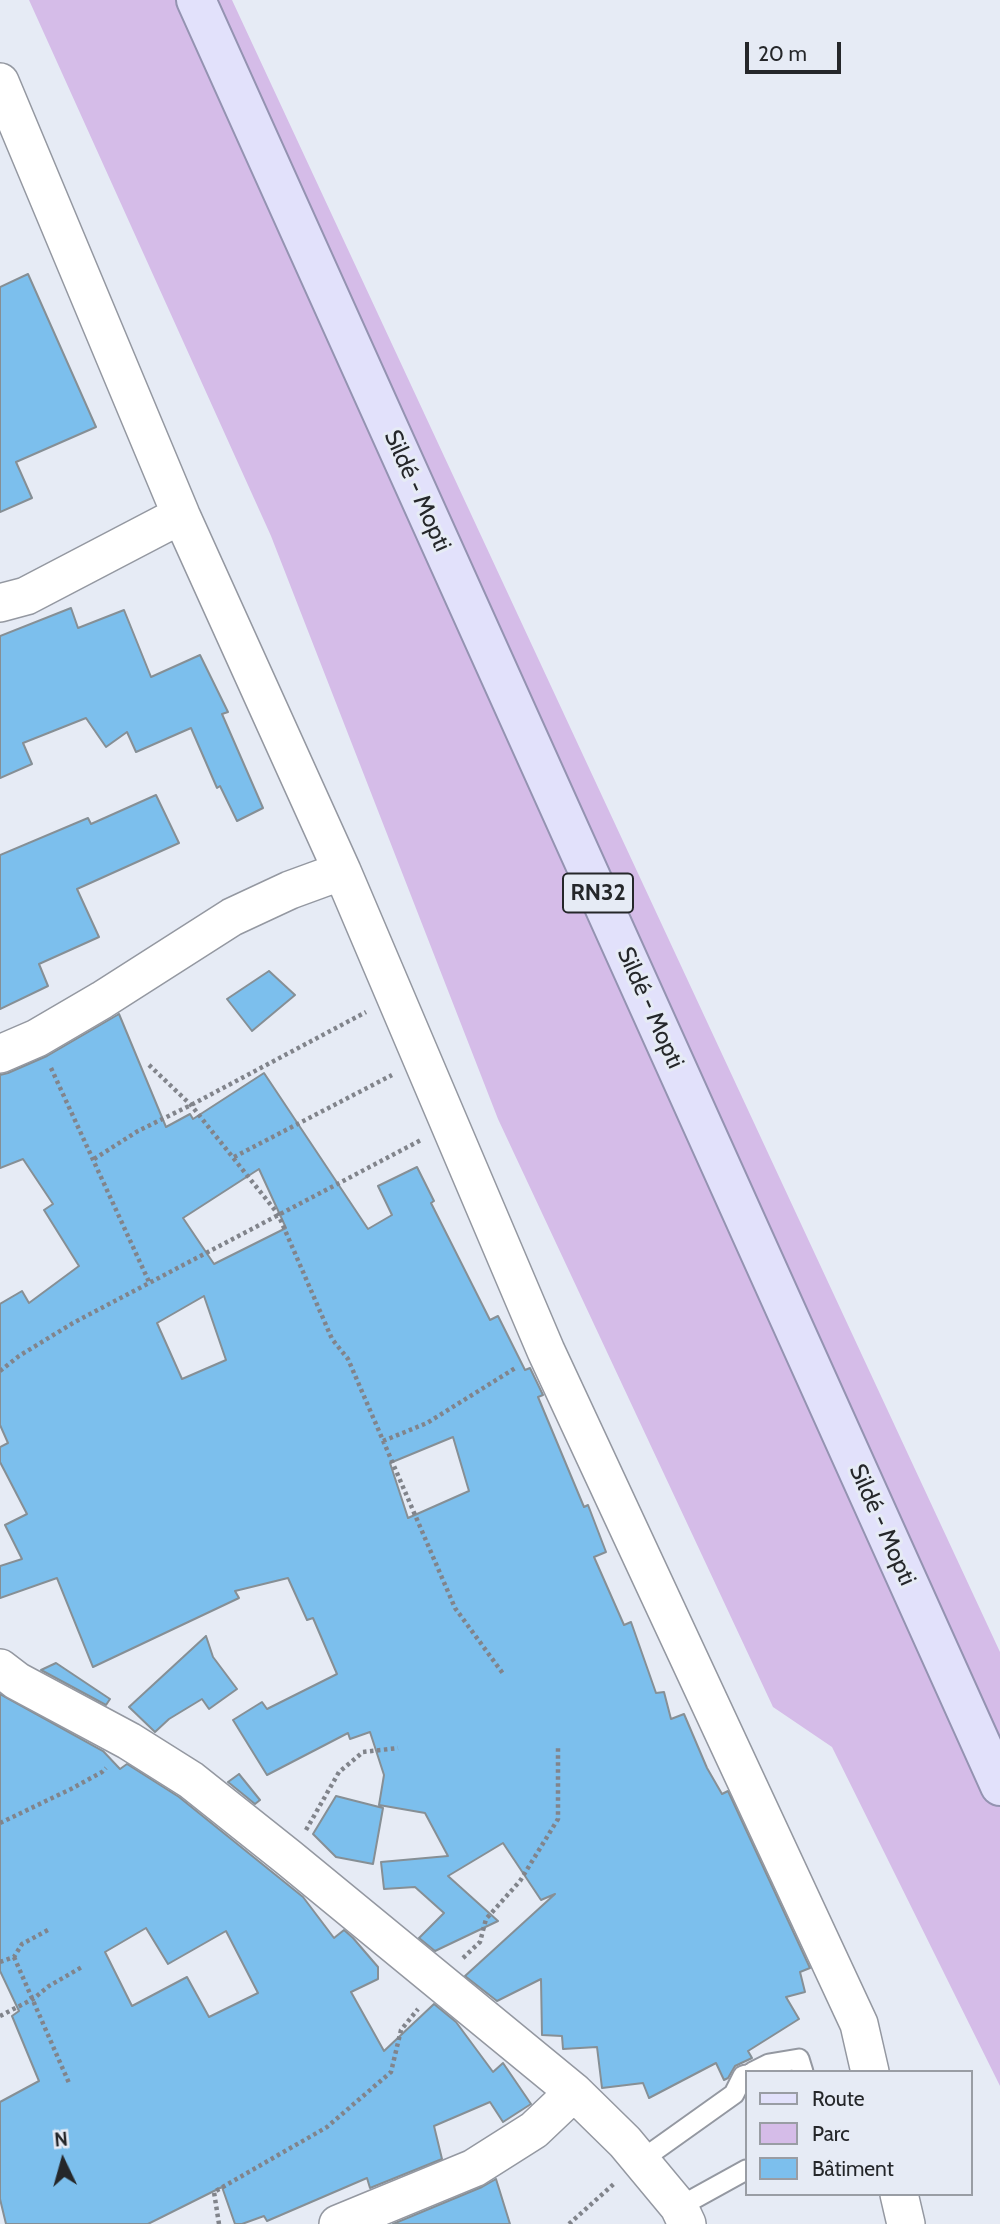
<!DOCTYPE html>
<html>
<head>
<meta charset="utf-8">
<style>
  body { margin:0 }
  #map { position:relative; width:1000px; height:2224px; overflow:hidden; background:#e6ebf5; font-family:Cabin,sans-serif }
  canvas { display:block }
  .legend { position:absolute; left:745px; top:2070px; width:228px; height:126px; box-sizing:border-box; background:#e6ebf5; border:2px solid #999da4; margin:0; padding:9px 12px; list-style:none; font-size:21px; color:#25272a }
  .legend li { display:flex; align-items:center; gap:14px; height:35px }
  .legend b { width:35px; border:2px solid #999da4 }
  .north { position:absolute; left:28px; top:2126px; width:70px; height:70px; -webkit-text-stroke:5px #e6ebf5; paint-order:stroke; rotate:355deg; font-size:19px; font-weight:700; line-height:28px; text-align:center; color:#25272a }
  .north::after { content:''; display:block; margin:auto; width:24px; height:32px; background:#25272a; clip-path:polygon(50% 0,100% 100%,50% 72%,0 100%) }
  .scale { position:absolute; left:745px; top:42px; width:96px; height:32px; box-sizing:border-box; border:4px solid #25272a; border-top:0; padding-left:9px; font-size:21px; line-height:24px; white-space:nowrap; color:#25272a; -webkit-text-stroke:5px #e6ebf5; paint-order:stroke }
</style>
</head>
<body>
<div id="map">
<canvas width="1000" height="2224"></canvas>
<ul class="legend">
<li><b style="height:9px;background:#e2e1fb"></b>Route</li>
<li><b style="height:19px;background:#d5bce8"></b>Parc</li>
<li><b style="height:19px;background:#7cbfed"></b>Bâtiment</li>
</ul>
<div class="north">N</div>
<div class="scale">20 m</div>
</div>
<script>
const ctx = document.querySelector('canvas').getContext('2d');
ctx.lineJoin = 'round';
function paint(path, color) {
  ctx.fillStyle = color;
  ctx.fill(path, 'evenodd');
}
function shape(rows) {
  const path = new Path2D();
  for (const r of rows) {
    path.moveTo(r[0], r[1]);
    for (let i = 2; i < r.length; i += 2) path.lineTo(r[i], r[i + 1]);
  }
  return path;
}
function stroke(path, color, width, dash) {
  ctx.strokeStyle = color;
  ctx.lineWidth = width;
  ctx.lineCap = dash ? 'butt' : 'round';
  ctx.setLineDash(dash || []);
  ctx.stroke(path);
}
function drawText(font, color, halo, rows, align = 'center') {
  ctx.font = font + ' Cabin,sans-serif';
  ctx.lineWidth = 6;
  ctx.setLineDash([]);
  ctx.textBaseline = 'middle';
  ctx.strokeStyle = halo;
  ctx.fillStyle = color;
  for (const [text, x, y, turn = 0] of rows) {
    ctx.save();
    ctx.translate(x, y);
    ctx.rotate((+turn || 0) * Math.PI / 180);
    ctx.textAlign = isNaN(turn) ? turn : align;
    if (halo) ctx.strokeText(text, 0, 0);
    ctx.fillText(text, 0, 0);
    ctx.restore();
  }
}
paint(shape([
  [29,0,232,0,1000,1652,1000,2086,832,1747,773,1707,498,1119,271,536]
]), '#d5bce8');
const building = shape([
  [28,274,96,427,16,462,32,498,0,512,0,287,28,274],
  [71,608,78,628,124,610,151,677,200,655,228,712,222,714,263,808,237,821,220,786,217,788,191,728,136,752,127,732,106,747,86,718,23,743,32,764,0,778,0,636,71,608],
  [156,795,179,843,77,889,99,937,39,964,48,986,0,1009,0,855,88,818,91,824,156,795],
  [269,971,295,995,252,1031,227,999,269,971],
  [119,1014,166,1127,190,1114,193,1119,264,1073,368,1229,392,1215,378,1186,417,1167,434,1201,431,1203,490,1320,498,1316,525,1370,530,1368,543,1395,538,1397,584,1507,588,1505,606,1552,594,1557,624,1625,631,1622,656,1693,664,1692,671,1719,684,1714,707,1768,722,1794,728,1791,810,1968,800,1972,805,1992,786,1997,799,2019,748,2051,752,2058,735,2066,728,2078,724,2080,716,2063,649,2098,643,2083,602,2088,597,2047,563,2049,562,2036,542,2035,541,1979,497,2001,465,1976,555,1894,541,1900,503,1843,448,1876,498,1921,435,1951,419,1938,444,1913,415,1887,384,1889,381,1862,448,1856,425,1813,379,1805,384,1775,370,1732,350,1739,348,1733,267,1775,233,1720,262,1702,267,1709,337,1674,313,1618,307,1620,288,1578,235,1591,239,1598,93,1667,57,1578,0,1598,0,1566,22,1559,5,1525,27,1514,0,1462,0,1447,8,1443,0,1425,0,1304,22,1291,29,1303,79,1266,44,1210,53,1204,23,1159,0,1168,0,1075,8,1073,47,1056,119,1014],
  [259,1169,286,1228,214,1264,183,1218,259,1169],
  [204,1296,226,1360,182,1379,157,1323,204,1296],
  [453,1437,469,1491,408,1518,390,1463,453,1437],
  [206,1636,213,1657,237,1689,209,1709,202,1699,169,1719,155,1732,129,1707,206,1636],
  [56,1663,110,1699,106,1705,41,1670,56,1663],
  [0,1694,103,1751,120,1769,127,1764,179,1797,303,1897,334,1938,344,1930,353,1938,378,1967,378,1979,351,1992,384,2051,434,2004,456,2022,493,2072,503,2063,531,2104,503,2122,490,2102,434,2126,442,2159,370,2188,367,2178,267,2221,264,2216,242,2224,235,2224,222,2187,148,2224,6,2224,0,2199,0,2102,39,2081,12,2016,19,2011,0,1971,0,1694],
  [146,1928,168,1964,226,1931,258,1993,209,2017,187,1977,132,2006,105,1952,146,1928],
  [239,1774,260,1800,255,1804,228,1782,239,1774],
  [336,1796,383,1808,373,1864,336,1857,313,1834,336,1796],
  [496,2179,510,2224,393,2224,482,2187,496,2179]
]);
paint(building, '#7cbfed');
stroke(building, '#868f95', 2);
const service = shape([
  [753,2072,769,2064,799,2059,803,2072],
  [640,2161,734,2094,743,2076,746,2075],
  [679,2207,746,2170]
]);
const minor = shape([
  [0,82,181,515,342,871,546,1351,859,2024,870,2072],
  [0,603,26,596,181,515],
  [0,1054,37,1038,102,1000,232,917,290,890,342,871],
  [0,1668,17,1681,129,1741,191,1780,289,1858,574,2092,625,2142,679,2207,687,2224],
  [899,2194,906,2224],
  [338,2224,474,2168,534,2130,574,2092]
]);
const primary = shape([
  [196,0,1000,1786]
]);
stroke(service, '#9498a1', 23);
stroke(minor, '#9498a1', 40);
stroke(primary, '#9493b1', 42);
stroke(shape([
  [149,1065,191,1105,278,1214,332,1339,348,1359,455,1608,504,1675],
  [51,1068,150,1284],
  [234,1157,392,1075],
  [94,1159,138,1131,191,1105,366,1012],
  [0,1371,19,1356,73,1323,421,1140],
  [383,1441,427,1423,517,1367],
  [0,1823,71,1789,102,1772,106,1768],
  [306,1830,339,1772,363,1752,398,1748],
  [14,1957,69,2083],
  [463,1958,480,1942,486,1919,520,1881,558,1819,558,1748],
  [0,1962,14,1957,22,1944,48,1930],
  [0,2016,33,1999,49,1986,82,1967],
  [219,2224,214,2192,327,2127,391,2072,401,2030,418,2009],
  [569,2224,616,2182]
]), '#81848b', 4.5, [3.5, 3.5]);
stroke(service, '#fff', 19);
stroke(minor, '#fff', 37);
stroke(primary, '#e2e1fb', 38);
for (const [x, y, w] of [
  [598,893,70]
]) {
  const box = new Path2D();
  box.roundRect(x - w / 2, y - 19.5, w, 39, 5);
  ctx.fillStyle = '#e6ebf5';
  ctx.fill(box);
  stroke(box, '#25272a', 2);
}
drawText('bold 23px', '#25272a', null, [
  ["RN32",598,893]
]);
drawText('24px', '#25272a', '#e6ebf5', [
  ["Sildé - Mopti",417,491,66],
  ["Sildé - Mopti",650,1008,66],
  ["Sildé - Mopti",882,1525,66]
]);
</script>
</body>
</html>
